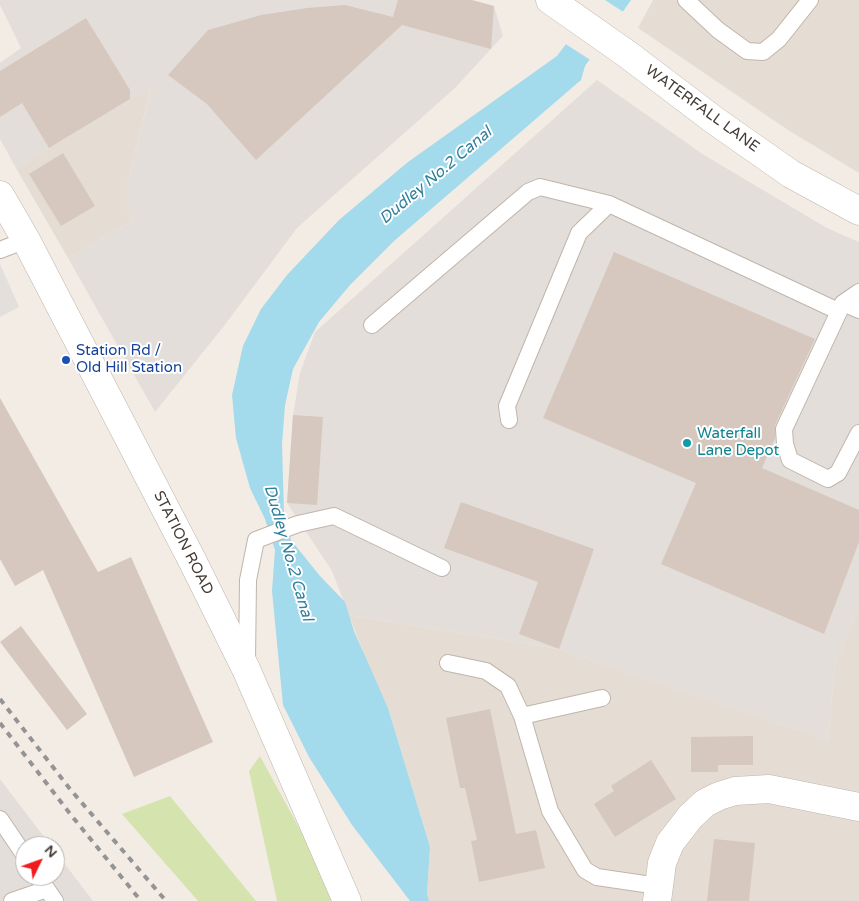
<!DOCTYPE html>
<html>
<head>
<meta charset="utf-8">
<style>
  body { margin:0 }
  #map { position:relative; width:859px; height:901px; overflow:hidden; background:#f2ece5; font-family:"Varela Round",sans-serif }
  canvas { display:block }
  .north { position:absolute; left:15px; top:836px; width:50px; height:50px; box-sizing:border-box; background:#fff; border:1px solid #b4b1ae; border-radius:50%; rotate:48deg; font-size:14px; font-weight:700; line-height:20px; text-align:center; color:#443b35 }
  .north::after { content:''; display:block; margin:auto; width:18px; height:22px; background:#f01d1f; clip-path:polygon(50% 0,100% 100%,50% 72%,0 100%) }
</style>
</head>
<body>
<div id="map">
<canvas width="859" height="901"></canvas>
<div class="north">N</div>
</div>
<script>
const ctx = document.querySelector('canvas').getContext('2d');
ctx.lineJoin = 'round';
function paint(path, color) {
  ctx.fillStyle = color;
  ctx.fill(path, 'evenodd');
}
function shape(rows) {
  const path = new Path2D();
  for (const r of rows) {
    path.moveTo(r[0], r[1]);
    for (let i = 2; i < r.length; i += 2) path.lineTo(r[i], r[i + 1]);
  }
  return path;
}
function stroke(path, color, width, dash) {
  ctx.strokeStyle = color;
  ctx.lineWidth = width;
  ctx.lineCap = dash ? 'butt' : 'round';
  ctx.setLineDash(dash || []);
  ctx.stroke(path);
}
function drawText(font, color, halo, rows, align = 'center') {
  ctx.font = font + ' "Varela Round",sans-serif';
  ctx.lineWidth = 4;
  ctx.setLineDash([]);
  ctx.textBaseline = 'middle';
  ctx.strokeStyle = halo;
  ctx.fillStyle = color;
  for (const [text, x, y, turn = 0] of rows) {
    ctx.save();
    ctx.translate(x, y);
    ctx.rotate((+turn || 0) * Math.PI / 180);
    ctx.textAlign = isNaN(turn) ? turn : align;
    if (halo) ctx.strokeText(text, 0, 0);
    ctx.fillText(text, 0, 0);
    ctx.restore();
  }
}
paint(shape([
  [653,0,859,0,859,173,788,130,638,28],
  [151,87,127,185,127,210,132,221,68,258,16,168],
  [859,607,859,901,429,901,427,893,430,847,388,708,368,665,349,615,559,649,828,740,835,664]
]), '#e5ddd3');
paint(shape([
  [0,0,463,0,494,6,503,36,454,89,297,228,224,326,155,412,68,258,132,221,127,210,127,185,151,88,16,168,0,139,0,63,21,48,0,5],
  [597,80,704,155,827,228,859,242,859,607,835,664,828,740,559,649,349,615,332,571,287,503,293,415,300,373,315,332],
  [0,779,51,846,25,846,25,876,55,876,55,851,93,901,0,901]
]), '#e4deda');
paint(shape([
  [260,756,322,870,335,901,277,901,249,771],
  [170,796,256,901,198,901,122,814]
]), '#d5e4af');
paint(shape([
  [0,264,19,307,0,317]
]), '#e2dfdd');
paint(shape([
  [599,0,631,0,585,66,581,80,394,241,350,285,319,322,293,369,285,405,282,444,284,513,291,540,320,576,345,602,354,631,388,708,430,847,427,893,429,901,410,901,352,825,309,757,283,705,272,591,275,550,265,519,250,488,236,438,232,395,243,346,261,309,287,275,339,220,408,162,557,56]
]), '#a3daec');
paint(shape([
  [596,0,605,0,625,13,592,61,564,43]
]), '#f2ece5');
paint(shape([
  [398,0,472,0,494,6,491,49,402,25,256,160,207,104,168,75,208,30,261,15,307,8,345,5,393,17],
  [86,18,130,90,130,99,49,148,22,103,0,117,0,71],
  [63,153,95,206,61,226,29,174],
  [614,252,815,339,775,425,775,438,762,468,859,510,859,542,824,634,661,564,696,483,543,418],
  [0,398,98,572,131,557,213,742,134,777,43,570,15,586,0,559],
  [293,415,323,417,317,505,287,503],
  [461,502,594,549,559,649,519,634,538,582,444,548],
  [21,626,87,714,67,730,0,642],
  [490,709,516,834,536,830,545,868,479,882,471,841,477,840,465,788,460,788,446,718],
  [753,736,753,765,718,765,718,772,691,772,691,737],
  [651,760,676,799,615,837,594,804,614,791,611,786],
  [714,839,755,843,749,901,707,901]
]), '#d6c8be');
const service = shape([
  [686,0,718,30,747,51,763,52,779,39,810,0],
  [0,250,26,240],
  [859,292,843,303,784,429,785,444,790,460,828,479,838,473,859,433],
  [843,303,859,310],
  [372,325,528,192,540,187,609,204,838,311],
  [509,420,507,406,579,233,609,204],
  [247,661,248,580,256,540,298,524,334,516,442,568],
  [448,663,486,671,508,686,522,716,550,811,585,870,597,877,658,886],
  [522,716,602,698],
  [0,819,25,856],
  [38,876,55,901],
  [12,901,47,889]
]);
const minor = shape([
  [657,901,662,863,670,843,690,817,705,803,719,796,735,791,769,789,859,807]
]);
const tertiary = shape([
  [550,0,627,54,714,120,791,174,859,211],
  [0,195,26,240,192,560,246,669,347,901]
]);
stroke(service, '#bfb5ab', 18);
stroke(minor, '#bfb5ab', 29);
stroke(tertiary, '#bfb5ab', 29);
stroke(service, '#fff', 16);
stroke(minor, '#fff', 28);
stroke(tertiary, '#fff', 28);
stroke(shape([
  [0,699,70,789,166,901],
  [0,723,71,815,141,901]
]), '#949494', 4, [6, 6]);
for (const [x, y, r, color] of [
  [66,360,5,"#1a4fb4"],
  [687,443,5,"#0f9aa8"]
]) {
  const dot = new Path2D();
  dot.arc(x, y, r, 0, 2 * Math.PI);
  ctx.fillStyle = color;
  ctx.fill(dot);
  stroke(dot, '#fff', 2);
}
drawText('15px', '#443b35', '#fff', [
  ["WATERFALL LANE",702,109,36],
  ["STATION ROAD",183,543,63]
]);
drawText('15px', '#164399', '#fff', [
  ["Station Rd /",76,351],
  ["Old Hill Station",76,368]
], 'left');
drawText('15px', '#0d838f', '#fff', [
  ["Waterfall",697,434],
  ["Lane Depot",697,451]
], 'left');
drawText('italic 16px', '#307f9b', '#fff', [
  ["Dudley No.2 Canal",436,176,-40],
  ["Dudley No.2 Canal",288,553,74]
]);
</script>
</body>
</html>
